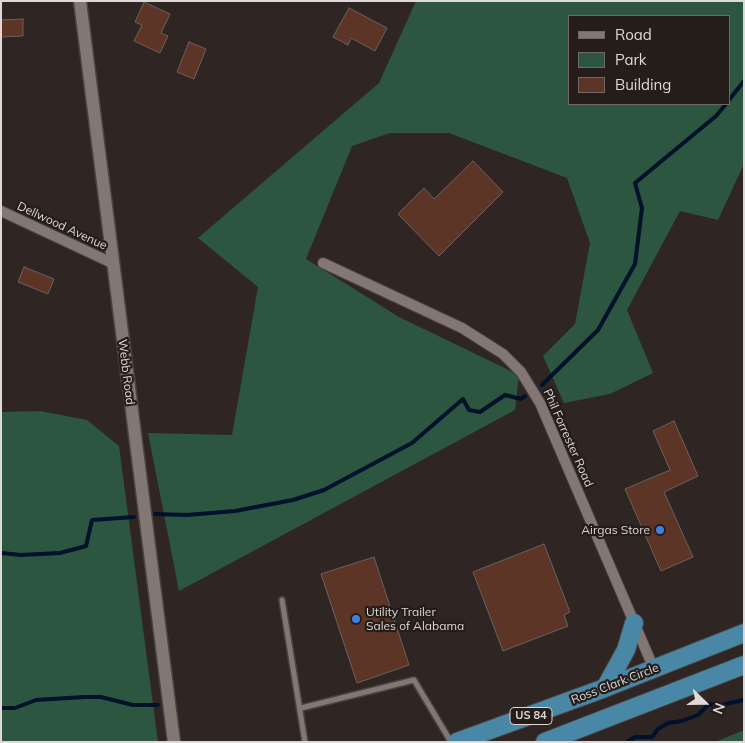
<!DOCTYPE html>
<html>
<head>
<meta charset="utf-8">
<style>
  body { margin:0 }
  #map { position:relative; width:745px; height:743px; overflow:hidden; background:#2f2623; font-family:Mulish,sans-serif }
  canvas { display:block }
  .frame { position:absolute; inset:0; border:2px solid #ded8d6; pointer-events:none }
  .legend { position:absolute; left:568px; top:15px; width:162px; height:90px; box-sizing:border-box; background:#251d1a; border:1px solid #6f6865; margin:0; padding:6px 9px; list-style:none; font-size:15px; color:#ded8d6 }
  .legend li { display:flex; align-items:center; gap:10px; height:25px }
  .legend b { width:25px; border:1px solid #6f6865 }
  .north { position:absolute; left:680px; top:678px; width:50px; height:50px; -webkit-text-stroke:4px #251d1a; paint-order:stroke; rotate:112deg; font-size:14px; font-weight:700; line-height:20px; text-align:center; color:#ded8d6 }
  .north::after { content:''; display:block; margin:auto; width:18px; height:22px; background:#ded8d6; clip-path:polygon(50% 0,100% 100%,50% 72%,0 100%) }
</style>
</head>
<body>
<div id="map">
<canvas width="745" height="743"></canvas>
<div class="frame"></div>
<ul class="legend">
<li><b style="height:6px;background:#827773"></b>Road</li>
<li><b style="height:14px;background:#2c563f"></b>Park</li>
<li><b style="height:14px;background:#5d3526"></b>Building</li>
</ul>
<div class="north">N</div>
</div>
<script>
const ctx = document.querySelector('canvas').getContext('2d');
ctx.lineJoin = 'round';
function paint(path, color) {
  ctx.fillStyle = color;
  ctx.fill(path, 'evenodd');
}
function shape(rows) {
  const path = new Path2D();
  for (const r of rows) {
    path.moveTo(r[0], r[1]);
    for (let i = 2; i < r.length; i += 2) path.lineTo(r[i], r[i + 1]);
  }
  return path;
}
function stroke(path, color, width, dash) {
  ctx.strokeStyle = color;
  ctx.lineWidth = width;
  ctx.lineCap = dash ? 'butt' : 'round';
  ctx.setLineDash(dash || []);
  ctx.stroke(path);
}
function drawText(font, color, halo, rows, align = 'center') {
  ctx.font = font + ' Mulish,sans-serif';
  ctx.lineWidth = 4.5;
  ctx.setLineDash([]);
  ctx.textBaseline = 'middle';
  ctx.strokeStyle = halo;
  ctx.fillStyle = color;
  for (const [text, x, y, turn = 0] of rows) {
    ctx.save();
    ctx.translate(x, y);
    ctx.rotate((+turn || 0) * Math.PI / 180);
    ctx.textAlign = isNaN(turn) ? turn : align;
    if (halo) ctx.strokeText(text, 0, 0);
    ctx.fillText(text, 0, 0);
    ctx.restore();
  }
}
paint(shape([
  [416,1,744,1,744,164,718,220,680,211,627,310,653,373,610,394,564,403,543,356,575,324,590,243,567,178,449,133,390,133,352,146,306,259,399,317,519,375,515,410,179,591,148,433,232,435,258,287,198,238,379,83],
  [569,16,729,16,729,104,569,104],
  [40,411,87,420,119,446,158,742,1,742,1,412],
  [744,730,744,742,715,742]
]), '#2c563f');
stroke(shape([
  [729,100,744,81],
  [542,385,598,330,635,264,642,208,635,183,716,116,726,104],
  [155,514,187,515,235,511,293,500,324,490,412,443,463,399,469,410,480,412,505,395,521,399,525,396],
  [1,553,21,555,60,553,86,546,92,520,134,517],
  [1,708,15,708,36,700,84,697,101,697,133,705,158,705],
  [627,742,635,737,652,737,658,729,668,723,682,721,698,715,709,704,721,705,744,700]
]), '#00112c', 4);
const building = shape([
  [144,2,170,14,161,33,168,36,160,53,134,41,142,25,135,22,144,2],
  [349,8,387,28,375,51,351,38,348,45,333,37,349,8],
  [23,19,23,36,1,37,1,20,23,19],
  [189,42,206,49,194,79,177,72,189,42],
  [473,161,503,192,439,256,398,214,424,188,434,199,473,161],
  [24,267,54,279,48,294,18,282,24,267],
  [674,421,698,476,664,492,693,557,661,571,625,489,670,470,653,431,674,421],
  [544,544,570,612,564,615,568,626,503,651,473,572,544,544],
  [374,557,409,665,357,683,321,574,374,557]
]);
paint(building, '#5d3526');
stroke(building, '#6b615d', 1);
const service = shape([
  [282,600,305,742],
  [301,708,414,680,451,742]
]);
const minor = shape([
  [1,211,112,263],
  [323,263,462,328,503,354,521,372,540,403,654,669]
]);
const tertiary = shape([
  [80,1,174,742]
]);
const trunk = shape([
  [605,688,626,650,634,623],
  [457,742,605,688,744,633],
  [545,742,744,665]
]);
stroke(service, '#4b4341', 8);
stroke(minor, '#4b4341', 12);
stroke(tertiary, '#4b4341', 15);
stroke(trunk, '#4b4341', 20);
stroke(service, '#827773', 5);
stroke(minor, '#827773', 10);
stroke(tertiary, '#827773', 12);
stroke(trunk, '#4887a6', 18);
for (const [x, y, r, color] of [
  [660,530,5,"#3f7fe0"],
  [356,619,5,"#3f7fe0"]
]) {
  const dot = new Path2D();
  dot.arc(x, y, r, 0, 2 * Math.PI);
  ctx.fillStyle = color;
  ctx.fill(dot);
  stroke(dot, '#251d1a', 2);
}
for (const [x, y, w] of [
  [531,716,42]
]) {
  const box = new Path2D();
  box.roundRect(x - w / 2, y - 8.5, w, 17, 4);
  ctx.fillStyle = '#251d1a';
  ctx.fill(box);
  stroke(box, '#ded8d6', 1);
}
drawText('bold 11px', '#ded8d6', null, [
  ["US 84",531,716]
]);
drawText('12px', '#ded8d6', '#251d1a', [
  ["Dellwood Avenue",62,226,25],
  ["Webb Road",126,372,83],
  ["Phil Forrester Road",568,438,66],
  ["Ross Clark Circle",615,684,-21]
]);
drawText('12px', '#ded8d6', '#251d1a', [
  ["Airgas Store",650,530],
  ["Utility Trailer",366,612,"left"],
  ["Sales of Alabama",366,626,"left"]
], 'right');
</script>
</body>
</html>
